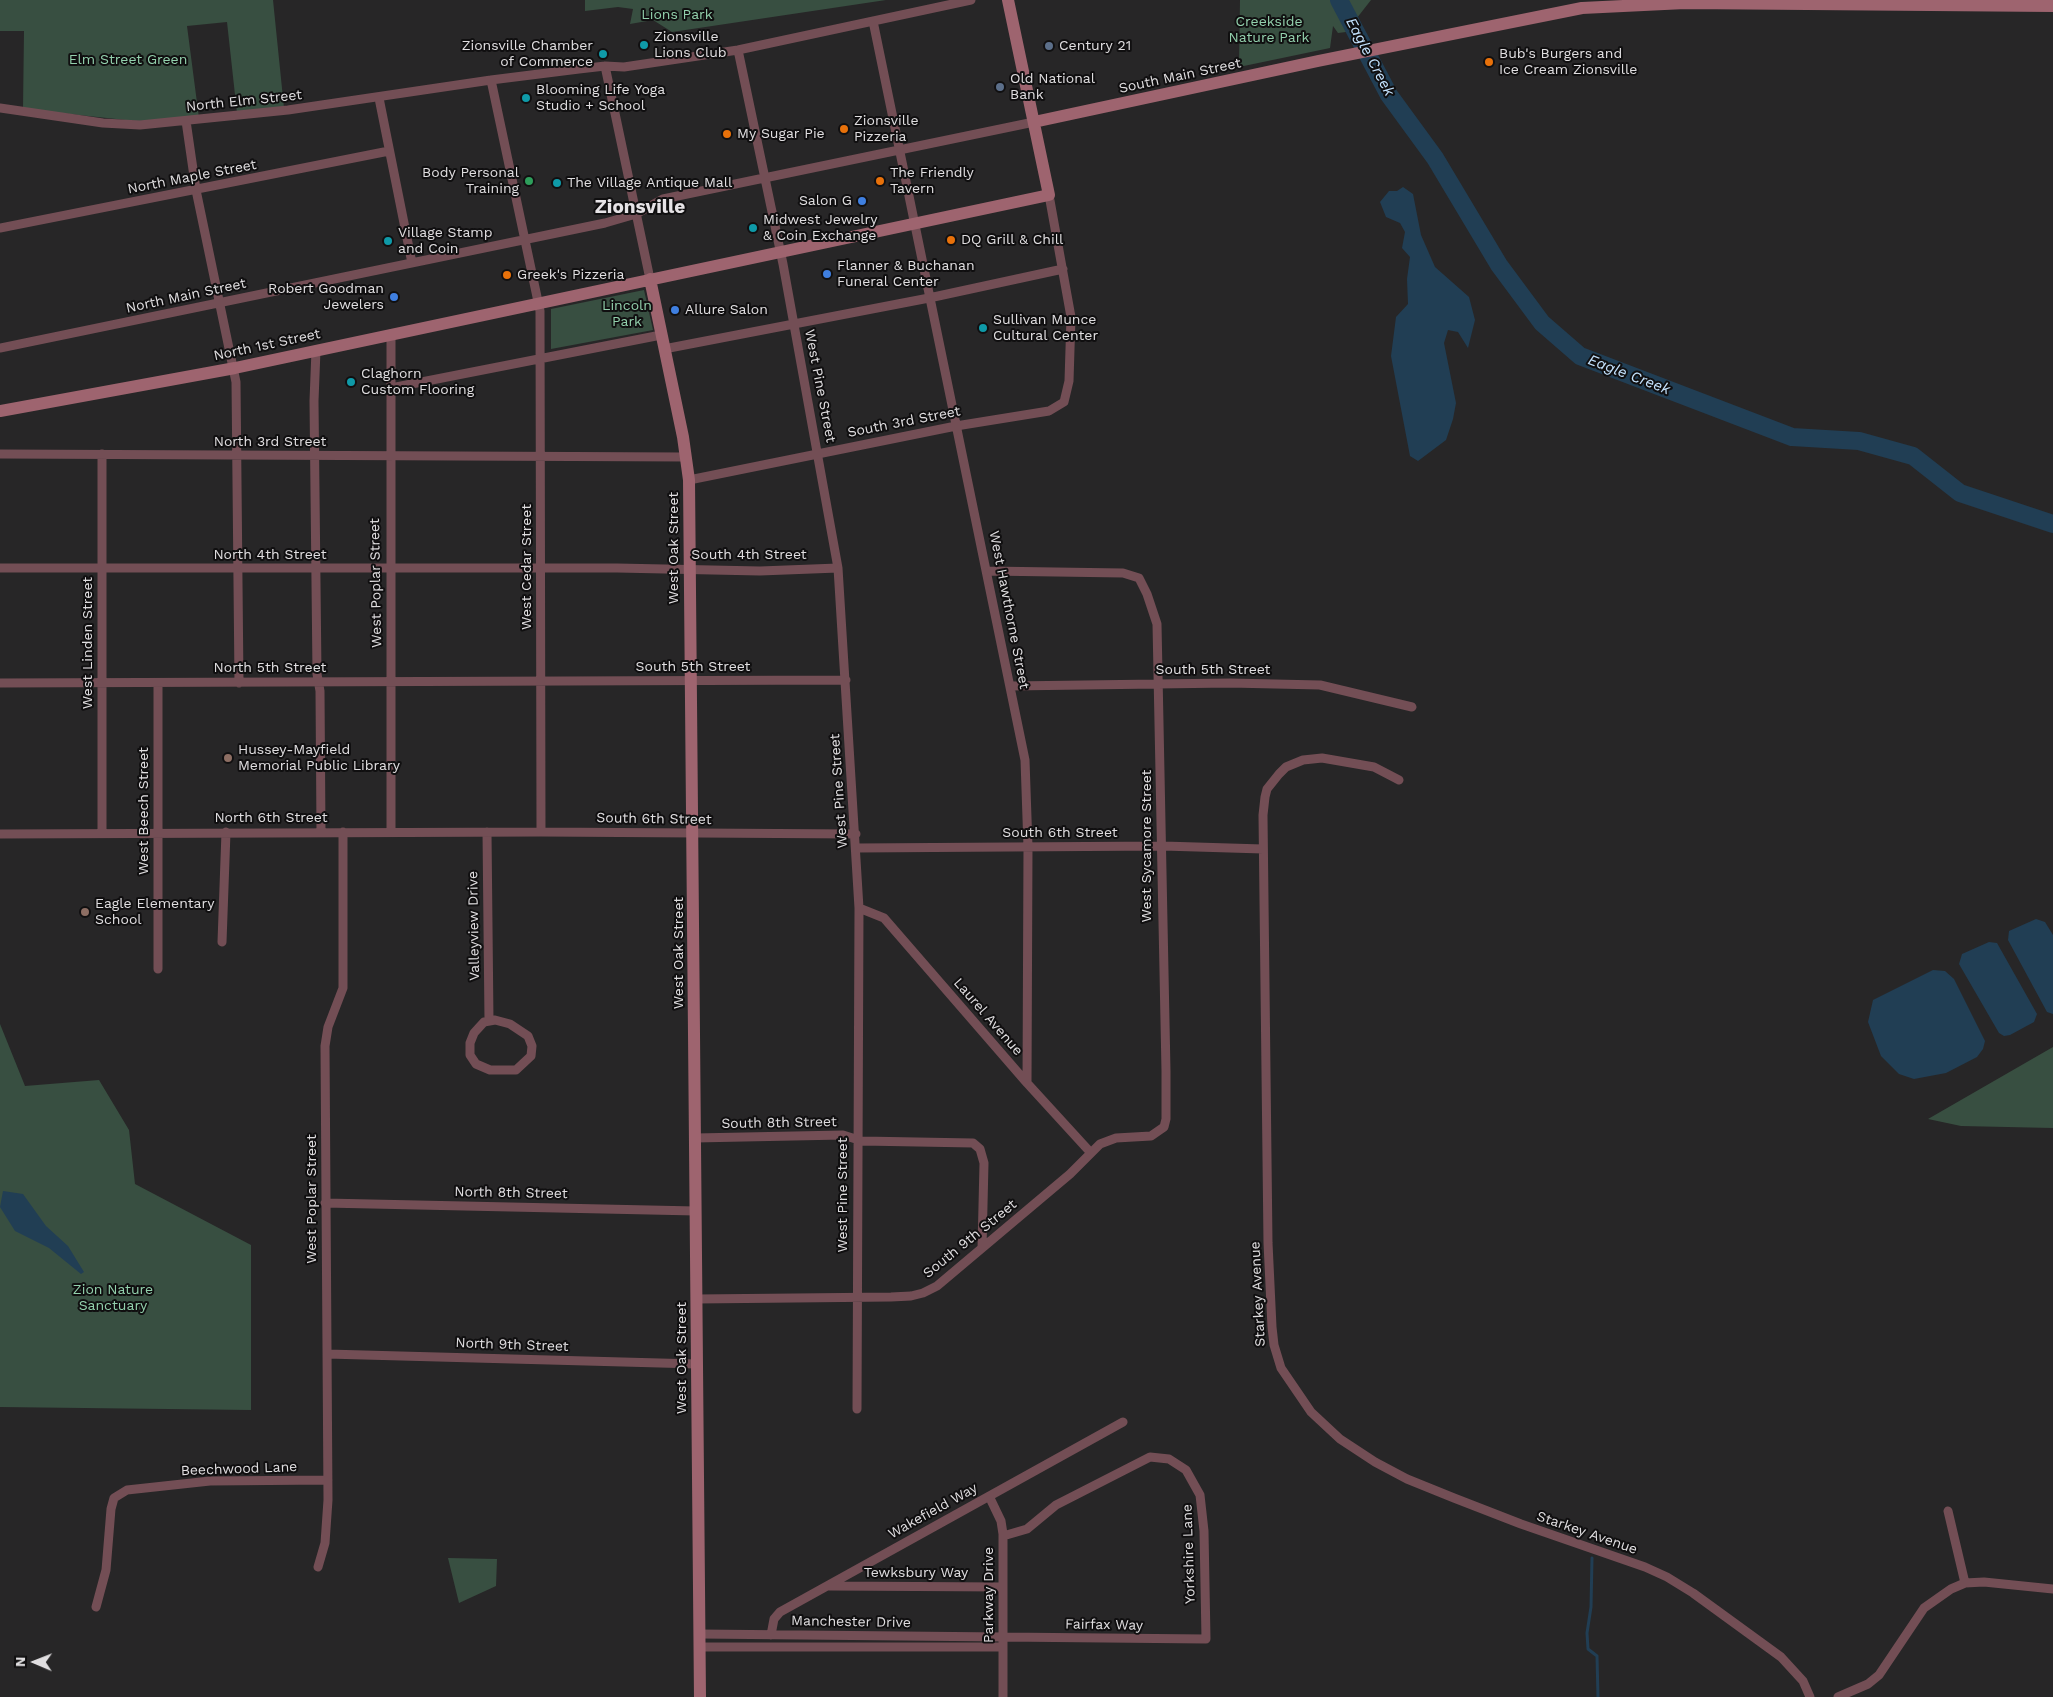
<!DOCTYPE html>
<html>
<head>
<meta charset="utf-8">
<style>
  body { margin:0 }
  #map { position:relative; width:2053px; height:1697px; overflow:hidden; background:#272627; font-family:"Work Sans",sans-serif }
  canvas { display:block }
  .north { position:absolute; left:10px; top:1637px; width:50px; height:50px; -webkit-text-stroke:4px #100f10; paint-order:stroke; rotate:271deg; font-size:14px; font-weight:700; line-height:20px; text-align:center; color:#e0dee0 }
  .north::after { content:''; display:block; margin:auto; width:18px; height:22px; background:#e0dee0; clip-path:polygon(50% 0,100% 100%,50% 72%,0 100%) }
</style>
</head>
<body>
<div id="map">
<canvas width="2053" height="1697"></canvas>
<div class="north">N</div>
</div>
<script>
const ctx = document.querySelector('canvas').getContext('2d');
ctx.lineJoin = 'round';
function paint(path, color) {
  ctx.fillStyle = color;
  ctx.fill(path, 'evenodd');
}
function shape(rows) {
  const path = new Path2D();
  for (const r of rows) {
    path.moveTo(r[0], r[1]);
    for (let i = 2; i < r.length; i += 2) path.lineTo(r[i], r[i + 1]);
  }
  return path;
}
function stroke(path, color, width, dash) {
  ctx.strokeStyle = color;
  ctx.lineWidth = width;
  ctx.lineCap = dash ? 'butt' : 'round';
  ctx.setLineDash(dash || []);
  ctx.stroke(path);
}
function drawText(font, color, halo, rows, align = 'center') {
  ctx.font = font + ' "Work Sans",sans-serif';
  ctx.lineWidth = 4;
  ctx.setLineDash([]);
  ctx.textBaseline = 'middle';
  ctx.strokeStyle = halo;
  ctx.fillStyle = color;
  for (const [text, x, y, turn = 0] of rows) {
    ctx.save();
    ctx.translate(x, y);
    ctx.rotate((+turn || 0) * Math.PI / 180);
    ctx.textAlign = isNaN(turn) ? turn : align;
    if (halo) ctx.strokeText(text, 0, 0);
    ctx.fillText(text, 0, 0);
    ctx.restore();
  }
}
paint(shape([
  [0,0,273,0,284,108,237,113,227,22,187,26,199,118,144,122,23,109,24,31,0,31],
  [585,0,886,0,672,32,653,20,630,24,633,9,618,7,585,11],
  [1240,0,1371,0,1346,32,1338,33,1333,26,1330,48,1239,67],
  [644,290,653,330,551,349,551,309],
  [0,1024,25,1086,99,1080,129,1130,135,1184,251,1245,251,1410,0,1407],
  [2053,1047,2053,1128,1961,1126,1928,1119],
  [448,1558,497,1559,496,1586,459,1603]
]), '#384f41');
paint(shape([
  [1403,187,1413,194,1421,235,1435,267,1469,297,1475,320,1468,348,1458,332,1448,330,1444,343,1456,403,1453,419,1446,440,1418,461,1410,456,1391,356,1396,317,1408,304,1407,279,1410,257,1402,248,1405,232,1400,223,1386,217,1380,202,1389,191,1397,191],
  [2036,919,2045,922,2053,935,2053,1014,2047,1012,2008,940,2009,931],
  [1989,942,1997,943,2037,1014,2034,1022,2010,1035,2004,1036,1999,1033,1959,964,1962,954],
  [1933,970,1945,971,1954,979,1985,1041,1983,1049,1977,1057,1946,1073,1914,1079,1899,1074,1881,1056,1868,1022,1873,1000],
  [3,1191,23,1194,46,1226,68,1246,84,1272,81,1274,49,1248,15,1231,0,1207]
]), '#213e54');
stroke(shape([
  [1592,1558,1591,1607,1587,1633,1588,1649,1597,1656,1598,1697]
]), '#213e54', 3);
stroke(shape([
  [1339,0,1389,95,1435,158,1499,265,1542,323,1580,356,1792,437,1859,441,1913,456,1960,493,2053,524]
]), '#213e54', 18);
stroke(shape([
  [873,21,1025,760,1028,847,1027,1083],
  [738,50,783,264,838,568,859,908,857,1409],
  [605,66,650,279],
  [491,80,540,311,541,832],
  [379,98,412,263],
  [0,108,103,123,140,125,288,110,491,80,579,69,605,66,624,67,738,50,971,0],
  [186,121,196,190,236,382,239,683],
  [0,228,389,151],
  [391,334,391,832],
  [0,348,605,223,636,214,663,199,1034,122],
  [664,349,929,298,1063,269],
  [316,350,314,401,317,674,320,691,321,832],
  [391,388,661,335],
  [0,454,686,457],
  [102,454,102,832],
  [689,480,956,426,1049,411,1064,402,1069,381,1071,317,1049,195],
  [0,568,617,568,760,571,838,568],
  [0,683,846,680],
  [1011,686,1230,683,1320,685,1412,707],
  [1399,780,1374,767,1322,758,1303,760,1286,767,1279,774,1267,789,1265,797,1263,815,1268,1243,1272,1327,1274,1345,1281,1368,1311,1412,1340,1439,1375,1462,1407,1479,1454,1498,1521,1524,1645,1567,1667,1577,1693,1593,1781,1657,1803,1681,1810,1697],
  [487,832,489,1021],
  [0,834,541,832,856,834],
  [857,848,1163,846,1263,849],
  [859,908,884,918,1027,1083,1091,1153],
  [222,942,226,832],
  [158,969,158,683],
  [495,1020,510,1024,528,1036,532,1046,531,1056,516,1070,490,1070,476,1064,470,1055,470,1043,474,1033,484,1022,495,1020],
  [695,1138,843,1135,862,1141,973,1143,980,1149,984,1163,982,1248],
  [325,1203,696,1211],
  [697,1299,891,1297,911,1296,923,1293,937,1286,1070,1174,1100,1144,1116,1138,1151,1136,1164,1127,1166,1119,1166,1071,1157,624,1147,594,1139,578,1123,573,988,571],
  [327,1354,697,1364],
  [989,1496,1001,1521,1003,1534,1003,1697],
  [1948,1511,1965,1583],
  [318,1567,325,1543,328,1500,325,1046,328,1027,343,988,343,832],
  [829,1586,1003,1587],
  [96,1607,106,1570,111,1509,114,1498,127,1490,210,1481,328,1480],
  [700,1634,1206,1639,1204,1531,1200,1495,1186,1470,1169,1459,1150,1457,1056,1505,1027,1529,1003,1536],
  [771,1635,774,1619,780,1612,1123,1422],
  [700,1647,1003,1647],
  [1838,1697,1868,1684,1879,1675,1924,1608,1951,1589,1965,1583,1984,1582,2053,1589]
]), '#734e55', 9);
stroke(shape([
  [1034,122,1318,61,1582,8,1685,3,2053,6],
  [650,279,683,437,689,480,700,1697],
  [0,411,235,368,1049,195,1008,0]
]), '#9e646f', 12);
for (const [x, y, r, color] of [
  [644,45,5,"#0f9aa8"],
  [1049,46,5,"#5c6f8a"],
  [603,54,5,"#0f9aa8"],
  [1489,62,5,"#e8710a"],
  [1000,87,5,"#5c6f8a"],
  [526,98,5,"#0f9aa8"],
  [844,129,5,"#e8710a"],
  [727,134,5,"#e8710a"],
  [529,181,5,"#2e9e5b"],
  [880,181,5,"#e8710a"],
  [557,183,5,"#0f9aa8"],
  [862,201,5,"#3f7fe0"],
  [753,228,5,"#0f9aa8"],
  [951,240,5,"#e8710a"],
  [388,241,5,"#0f9aa8"],
  [827,274,5,"#3f7fe0"],
  [507,275,5,"#e8710a"],
  [394,297,5,"#3f7fe0"],
  [675,310,5,"#3f7fe0"],
  [983,328,5,"#0f9aa8"],
  [351,382,5,"#0f9aa8"],
  [228,758,5,"#8d6e63"],
  [85,912,5,"#8d6e63"]
]) {
  const dot = new Path2D();
  dot.arc(x, y, r, 0, 2 * Math.PI);
  ctx.fillStyle = color;
  ctx.fill(dot);
  stroke(dot, '#100f10', 2);
}
drawText('14px', '#93d1ad', '#100f10', [
  ["Lions Park",677,15],
  ["Creekside",1269,22],
  ["Nature Park",1269,38],
  ["Elm Street Green",128,60],
  ["Lincoln",627,306],
  ["Park",627,322],
  ["Zion Nature",113,1290],
  ["Sanctuary",113,1306]
]);
drawText('14px', '#e0dee0', '#100f10', [
  ["Zionsville",654,37],
  ["Lions Club",654,53],
  ["Zionsville Chamber",593,46,"right"],
  ["of Commerce",593,62,"right"],
  ["Century 21",1059,46],
  ["Bub's Burgers and",1499,54],
  ["Ice Cream Zionsville",1499,70],
  ["Old National",1010,79],
  ["Bank",1010,95],
  ["Blooming Life Yoga",536,90],
  ["Studio + School",536,106],
  ["Zionsville",854,121],
  ["Pizzeria",854,137],
  ["My Sugar Pie",737,134],
  ["Body Personal",519,173,"right"],
  ["Training",519,189,"right"],
  ["The Friendly",890,173],
  ["Tavern",890,189],
  ["The Village Antique Mall",567,183],
  ["Salon G",852,201,"right"],
  ["Midwest Jewelry",763,220],
  ["& Coin Exchange",763,236],
  ["Village Stamp",398,233],
  ["and Coin",398,249],
  ["DQ Grill & Chill",961,240],
  ["Flanner & Buchanan",837,266],
  ["Funeral Center",837,282],
  ["Greek's Pizzeria",517,275],
  ["Robert Goodman",384,289,"right"],
  ["Jewelers",384,305,"right"],
  ["Allure Salon",685,310],
  ["Sullivan Munce",993,320],
  ["Cultural Center",993,336],
  ["Claghorn",361,374],
  ["Custom Flooring",361,390],
  ["Hussey-Mayfield",238,750],
  ["Memorial Public Library",238,766],
  ["Eagle Elementary",95,904],
  ["School",95,920]
], 'left');
drawText('14px', '#e0dee0', '#100f10', [
  ["South Main Street",1180,76,-12],
  ["North Elm Street",244,101,-6],
  ["North Maple Street",192,177,-11],
  ["North Main Street",186,296,-12],
  ["North 1st Street",267,345,-12],
  ["West Pine Street",820,386,79],
  ["South 3rd Street",904,422,-11],
  ["North 3rd Street",270,442],
  ["West Oak Street",674,548,-90],
  ["North 4th Street",270,555],
  ["South 4th Street",749,555],
  ["West Cedar Street",527,567,-90],
  ["West Poplar Street",376,583,-91],
  ["West Hawthorne Street",1009,610,79],
  ["West Linden Street",88,643,-90],
  ["South 5th Street",693,667],
  ["North 5th Street",270,668],
  ["South 5th Street",1213,670],
  ["West Pine Street",839,791,-94],
  ["West Beech Street",144,811,-90],
  ["North 6th Street",271,818],
  ["South 6th Street",654,819,1],
  ["South 6th Street",1060,833],
  ["West Sycamore Street",1147,846,-90],
  ["Valleyview Drive",474,926,-91],
  ["West Oak Street",679,953,-90],
  ["Laurel Avenue",988,1017,49],
  ["South 8th Street",779,1123,-1],
  ["North 8th Street",511,1193,1],
  ["West Pine Street",843,1195,-90],
  ["West Poplar Street",312,1199,-90],
  ["South 9th Street",970,1239,-39],
  ["Starkey Avenue",1258,1294,-93],
  ["North 9th Street",512,1345,2],
  ["West Oak Street",682,1358,-90],
  ["Beechwood Lane",239,1469,-2],
  ["Wakefield Way",933,1511,-29],
  ["Starkey Avenue",1587,1533,19],
  ["Yorkshire Lane",1189,1554,-92],
  ["Tewksbury Way",916,1573],
  ["Parkway Drive",989,1595,-90],
  ["Manchester Drive",851,1622,1],
  ["Fairfax Way",1104,1625,1]
]);
drawText('italic 15px', '#c4e3fe', '#100f10', [
  ["Eagle Creek",1370,57,62],
  ["Eagle Creek",1629,375,21]
]);
drawText('bold 19px', '#e6e3e6', '#100f10', [
  ["Zionsville",640,207]
]);
</script>
</body>
</html>
